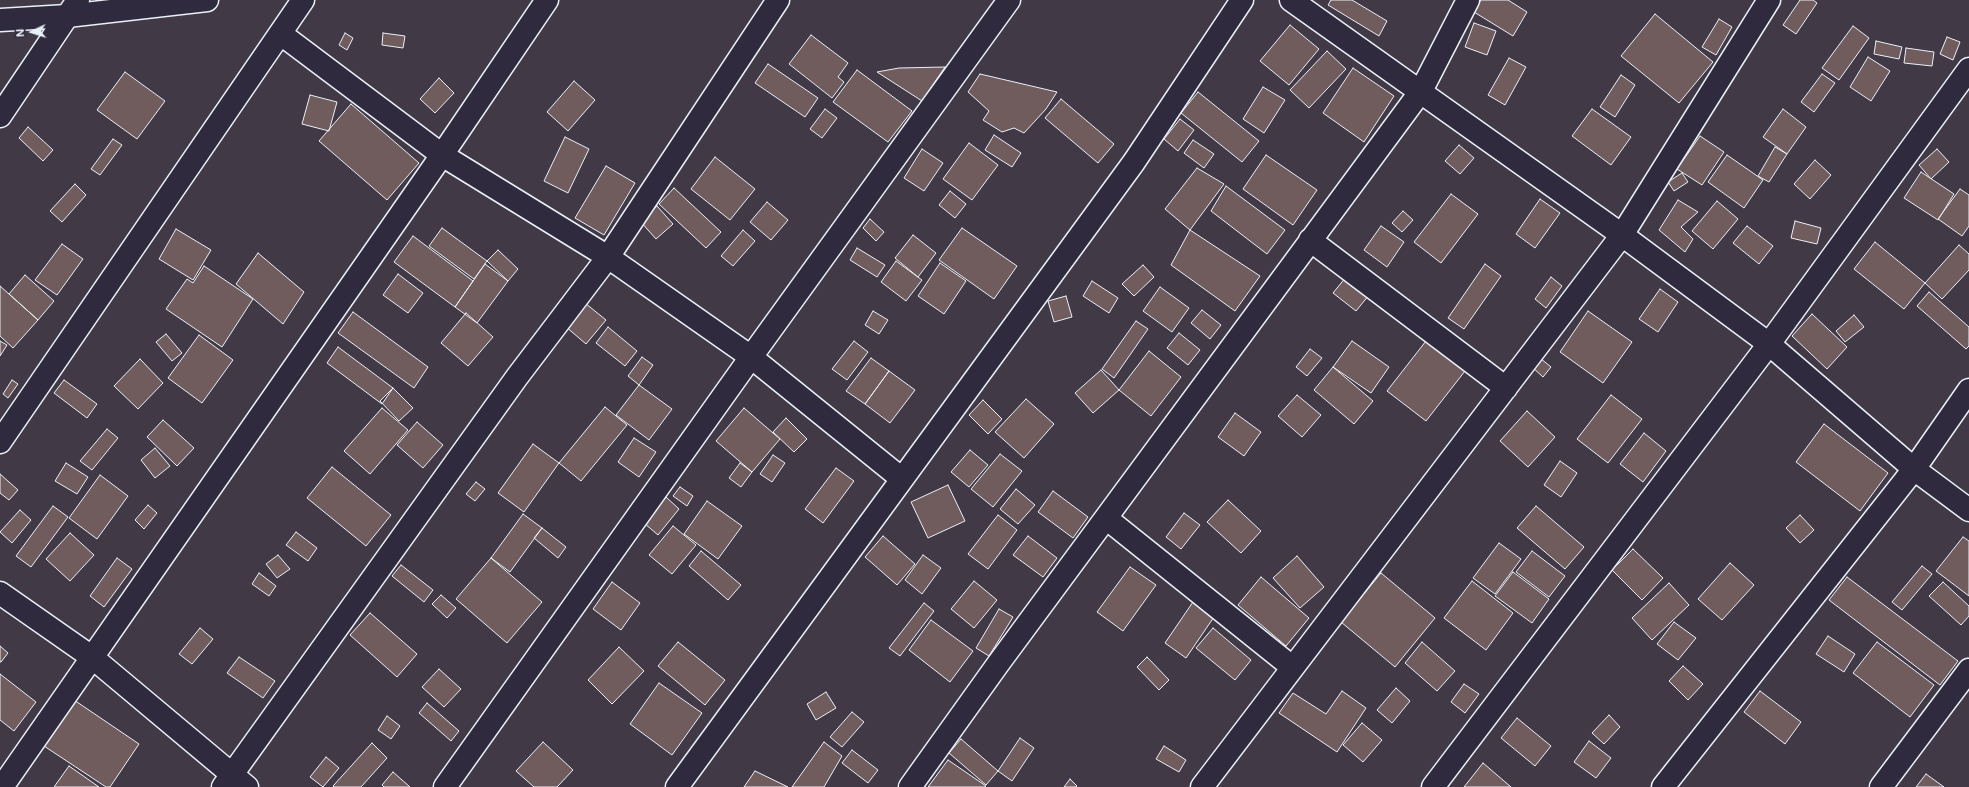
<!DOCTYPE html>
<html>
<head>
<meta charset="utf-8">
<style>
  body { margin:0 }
  #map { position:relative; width:1969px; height:787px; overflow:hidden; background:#423947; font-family:Mali,sans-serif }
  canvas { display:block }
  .north { position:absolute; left:12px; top:12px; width:40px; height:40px; -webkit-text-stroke:3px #2f2a3d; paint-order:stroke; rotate:266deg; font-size:11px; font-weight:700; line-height:16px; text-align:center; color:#e8f1f8 }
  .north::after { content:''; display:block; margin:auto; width:14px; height:18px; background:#e8f1f8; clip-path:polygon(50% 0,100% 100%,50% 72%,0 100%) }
</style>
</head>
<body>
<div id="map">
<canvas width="1969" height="787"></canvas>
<div class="north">N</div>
</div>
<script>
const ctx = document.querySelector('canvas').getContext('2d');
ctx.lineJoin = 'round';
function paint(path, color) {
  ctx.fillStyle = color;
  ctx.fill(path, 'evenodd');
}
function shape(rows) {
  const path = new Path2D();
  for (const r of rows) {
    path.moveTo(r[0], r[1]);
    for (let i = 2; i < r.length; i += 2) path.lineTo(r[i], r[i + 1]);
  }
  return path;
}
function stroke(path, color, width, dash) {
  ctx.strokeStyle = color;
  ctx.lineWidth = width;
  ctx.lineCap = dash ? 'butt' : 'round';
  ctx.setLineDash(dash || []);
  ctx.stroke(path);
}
const building = shape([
  [1331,0,1352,0,1387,21,1379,36,1328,5,1331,0],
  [1481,0,1508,0,1527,12,1513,36,1474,12,1481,0],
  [1800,0,1813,0,1817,3,1796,34,1783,25,1800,0],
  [1655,14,1713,62,1679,103,1621,56,1655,14],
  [1719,19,1732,27,1716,55,1702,47,1719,19],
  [1474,23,1496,31,1487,55,1465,47,1474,23],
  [1290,25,1319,49,1289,85,1260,61,1290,25],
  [1853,26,1869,38,1839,80,1822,68,1853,26],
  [345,33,353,38,347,50,339,45,345,33],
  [383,33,405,36,403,48,382,45,383,33],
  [811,35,848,63,838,77,844,82,832,98,789,64,811,35],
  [1947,37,1960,42,1953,60,1940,54,1947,37],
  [1876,41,1902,47,1899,59,1874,54,1876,41],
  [1906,48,1934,52,1932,66,1904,63,1906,48],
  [1327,51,1346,69,1309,108,1290,90,1327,51],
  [1868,57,1890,71,1871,101,1850,87,1868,57],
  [1509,58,1526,67,1505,105,1488,95,1509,58],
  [768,64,818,98,805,117,755,83,768,64],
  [945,67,922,101,877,72,899,68,945,67],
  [1353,68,1394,96,1364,142,1323,113,1353,68],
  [857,70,912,111,888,142,833,102,857,70],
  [125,72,165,101,137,139,97,110,125,72],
  [980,74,1057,92,1046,109,1024,133,1014,128,1002,132,983,120,989,111,968,92,980,74],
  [1822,74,1835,83,1814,112,1801,102,1822,74],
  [1621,75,1635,85,1615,117,1600,107,1621,75],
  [439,78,454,93,435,113,420,99,439,78],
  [574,81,595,100,568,131,547,112,574,81],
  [1263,87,1285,100,1264,133,1243,119,1263,87],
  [1198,92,1259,141,1242,162,1181,113,1198,92],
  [310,95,337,102,329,131,302,124,310,95],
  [1061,99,1114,144,1098,163,1045,118,1061,99],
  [351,104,419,163,387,200,319,141,351,104],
  [825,109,837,118,822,138,810,129,825,109],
  [1592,109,1631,137,1611,165,1572,136,1592,109],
  [1783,109,1806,127,1787,154,1763,137,1783,109],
  [1180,119,1194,130,1178,151,1164,139,1180,119],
  [28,127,53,150,43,161,19,138,28,127],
  [994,135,1021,153,1012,167,985,150,994,135],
  [1700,136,1724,152,1702,185,1677,169,1700,136],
  [565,137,589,149,568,193,544,181,565,137],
  [113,139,122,145,100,175,91,169,113,139],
  [1193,140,1214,154,1204,168,1184,153,1193,140],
  [969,143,998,165,972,200,943,179,969,143],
  [1459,145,1474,158,1460,174,1445,161,1459,145],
  [1775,147,1787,154,1769,182,1758,176,1775,147],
  [922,149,943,163,924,191,904,178,922,149],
  [1937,149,1949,162,1931,179,1919,165,1937,149],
  [1266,155,1317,190,1293,225,1243,189,1266,155],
  [1727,155,1763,180,1744,208,1708,182,1727,155],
  [715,157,755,189,730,220,691,189,715,157],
  [1815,160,1831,175,1810,199,1794,184,1815,160],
  [606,166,635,183,604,235,575,218,606,166],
  [1197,168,1224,184,1190,230,1165,209,1197,168],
  [1921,172,1954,194,1938,220,1904,198,1921,172],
  [1682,173,1688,182,1674,191,1668,182,1682,173],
  [75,184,86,195,62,222,50,211,75,184],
  [1226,186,1285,230,1267,254,1211,211,1226,186],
  [674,188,721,232,706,248,659,204,674,188],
  [1960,189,1969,195,1969,226,1962,236,1938,219,1960,189],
  [950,191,966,204,955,218,939,205,950,191],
  [1451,194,1478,214,1441,263,1414,242,1451,194],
  [1540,199,1560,213,1535,248,1516,234,1540,199],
  [1678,200,1698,212,1681,227,1693,239,1685,252,1659,230,1678,200],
  [1717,201,1738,219,1713,249,1692,231,1717,201],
  [767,202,788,220,771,240,750,222,767,202],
  [657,206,673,224,656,239,640,221,657,206],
  [1403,211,1413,220,1402,232,1392,223,1403,211],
  [870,219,884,232,876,241,863,228,870,219],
  [1795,221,1821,228,1817,244,1791,238,1795,221],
  [1381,226,1404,242,1387,267,1364,250,1381,226],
  [1747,226,1773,246,1759,264,1733,243,1747,226],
  [442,228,487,261,474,279,429,246,442,228],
  [962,228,1017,266,994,299,939,260,962,228],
  [176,229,211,250,193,280,159,259,176,229],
  [743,230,755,241,733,266,721,256,743,230],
  [1190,230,1260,276,1235,311,1171,265,1190,230],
  [913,235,936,253,918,277,895,258,913,235],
  [413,236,473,281,455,307,394,262,413,236],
  [1875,242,1925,283,1904,309,1854,269,1875,242],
  [62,244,83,259,57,295,35,280,62,244],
  [1959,245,1969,254,1969,270,1942,299,1925,283,1959,245],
  [857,248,885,265,877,277,850,260,857,248],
  [498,250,518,269,508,281,487,261,498,250],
  [258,253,304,292,283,324,236,284,258,253],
  [896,261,922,280,906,301,881,282,896,261],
  [940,263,966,281,944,314,918,296,940,263],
  [485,264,508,281,477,323,455,307,485,264],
  [1485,264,1501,276,1464,329,1448,318,1485,264],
  [1143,265,1154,277,1134,296,1122,284,1143,265],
  [204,266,253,299,222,347,166,309,187,279,193,283,204,266],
  [398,274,423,293,408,313,383,295,398,274],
  [25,275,54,301,38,320,9,294,25,275],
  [1346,277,1369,295,1356,311,1333,293,1346,277],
  [1551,277,1562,286,1546,308,1535,299,1551,277],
  [1092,281,1118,298,1109,313,1083,296,1092,281],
  [0,286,38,320,13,348,0,336,0,286],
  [1160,287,1189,308,1172,332,1143,311,1160,287],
  [1660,289,1678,302,1658,332,1639,319,1660,289],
  [1929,292,1969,327,1969,346,1966,349,1917,306,1929,292],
  [1066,296,1072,317,1054,322,1048,301,1066,296],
  [585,303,606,320,586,344,565,326,585,303],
  [1202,310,1221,325,1210,339,1191,323,1202,310],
  [873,311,888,320,879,334,865,325,873,311],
  [1588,311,1632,342,1603,383,1560,352,1588,311],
  [353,312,428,367,414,388,338,333,353,312],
  [466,313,493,337,468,366,441,343,466,313],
  [1812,314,1847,347,1827,369,1792,336,1812,314],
  [1854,315,1864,327,1845,342,1836,331,1854,315],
  [1136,321,1148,329,1114,378,1102,369,1136,321],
  [608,327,637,351,625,366,596,343,608,327],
  [1179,333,1200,350,1188,365,1167,348,1179,333],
  [166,334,182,353,172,361,156,342,166,334],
  [199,335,233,360,202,403,168,378,199,335],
  [0,341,7,345,0,356,0,341],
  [854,341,868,352,847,380,832,369,854,341],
  [1352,341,1389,367,1371,393,1333,367,1352,341],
  [1426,341,1465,371,1426,421,1387,391,1426,341],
  [338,347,393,388,382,404,327,363,338,347],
  [1310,349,1322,358,1307,376,1296,367,1310,349],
  [1149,351,1181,377,1151,416,1119,390,1149,351],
  [642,357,653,365,639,385,628,376,642,357],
  [871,358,889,371,865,404,846,391,871,358],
  [1540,358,1551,367,1543,377,1532,367,1540,358],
  [140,359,163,383,138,409,114,386,140,359],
  [1333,367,1373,401,1354,424,1314,390,1333,367],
  [1101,370,1119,390,1093,413,1075,393,1101,370],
  [889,371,915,390,890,423,865,404,889,371],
  [12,380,18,384,8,398,3,394,12,380],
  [64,380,97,404,87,418,54,393,64,380],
  [639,385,672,409,649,440,616,415,639,385],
  [393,388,413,408,399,421,380,401,393,388],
  [1297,395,1321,415,1302,437,1278,416,1297,395],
  [1611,395,1642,419,1608,463,1577,439,1611,395],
  [1026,399,1054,424,1024,458,995,432,1026,399],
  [983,400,1002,419,988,434,969,415,983,400],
  [605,407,627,425,581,481,559,463,605,407],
  [382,408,408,430,370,474,344,451,382,408],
  [744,408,780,439,752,472,716,441,744,408],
  [1527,411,1555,437,1528,467,1500,441,1527,411],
  [1235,413,1261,432,1244,456,1218,437,1235,413],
  [786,418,807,439,794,452,773,432,786,418],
  [163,420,194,448,177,466,147,437,163,420],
  [417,422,443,445,423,468,397,445,417,422],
  [1824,424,1888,473,1860,511,1796,462,1824,424],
  [107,429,118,438,92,470,80,461,107,429],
  [1644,433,1666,451,1643,482,1620,464,1644,433],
  [634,438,656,452,639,477,618,462,634,438],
  [533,444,559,463,524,512,498,493,533,444],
  [155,448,170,466,155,478,141,460,155,448],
  [970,450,988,465,969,487,951,472,970,450],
  [1000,454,1022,471,993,507,971,489,1000,454],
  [773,455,785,463,772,482,760,474,773,455],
  [1560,461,1577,473,1561,497,1544,485,1560,461],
  [66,463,88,477,77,494,55,481,66,463],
  [740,463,752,472,741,487,729,478,740,463],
  [332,467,391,515,366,546,307,498,332,467],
  [836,468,854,481,823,523,805,509,836,468],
  [0,474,18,490,9,500,0,493,0,474],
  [100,475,128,496,97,539,69,518,100,475],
  [476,482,485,489,475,501,466,494,476,482],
  [948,485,965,521,928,538,911,502,948,485],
  [680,487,693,496,687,506,673,496,680,487],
  [1016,489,1035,505,1018,524,1000,509,1016,489],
  [1053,491,1088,517,1073,538,1038,512,1053,491],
  [666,497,679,509,658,535,644,523,666,497],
  [1228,500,1261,531,1241,553,1207,522,1228,500],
  [707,501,742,526,718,559,684,534,707,501],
  [148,505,157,513,144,529,135,520,148,505],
  [53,506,68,517,31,567,16,556,53,506],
  [1536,506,1584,547,1565,569,1517,528,1536,506],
  [20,510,31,520,12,543,0,532,20,510],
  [1184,513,1200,525,1181,549,1166,537,1184,513],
  [523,514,542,528,510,572,491,558,523,514],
  [998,515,1017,530,988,569,968,554,998,515],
  [1800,515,1814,530,1800,543,1786,528,1800,515],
  [673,526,696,545,672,574,649,555,673,526],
  [542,528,566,547,558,558,534,538,542,528],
  [296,532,317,548,308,561,286,545,296,532],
  [70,533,94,555,70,581,46,559,70,533],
  [883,536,915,564,897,585,865,557,883,536],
  [1028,536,1057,558,1043,577,1013,555,1028,536],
  [1963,537,1969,541,1969,596,1936,571,1963,537],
  [1499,543,1521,559,1495,594,1473,578,1499,543],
  [1633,549,1663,578,1642,600,1612,570,1633,549],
  [701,551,741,585,728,600,689,566,701,551],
  [1532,551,1565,576,1549,597,1516,572,1532,551],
  [278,555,290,569,277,578,266,564,278,555],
  [923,555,941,568,922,594,905,580,923,555],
  [1297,556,1324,587,1300,608,1273,578,1297,556],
  [117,558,132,569,104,607,90,596,117,558],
  [491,558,542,602,507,643,456,599,491,558],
  [1730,563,1754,585,1722,620,1698,599,1730,563],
  [401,565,433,590,424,602,392,576,401,565],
  [1922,566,1932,574,1902,610,1892,602,1922,566],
  [1130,567,1156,585,1123,631,1097,612,1130,567],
  [1513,572,1549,599,1532,623,1495,596,1513,572],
  [259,573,276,586,269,596,252,584,259,573],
  [1381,573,1435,618,1395,667,1341,622,1381,573],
  [1261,577,1309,618,1286,646,1238,605,1261,577],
  [1847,577,1958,661,1940,685,1829,600,1847,577],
  [974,581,997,600,974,628,951,609,974,581],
  [1472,581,1513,613,1486,650,1444,618,1472,581],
  [612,582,640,603,621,630,593,609,612,582],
  [1943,582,1969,606,1969,616,1961,625,1929,596,1943,582],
  [1669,583,1689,605,1652,640,1632,618,1669,583],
  [441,595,456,608,447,618,432,604,441,595],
  [1195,599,1216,614,1186,658,1165,643,1195,599],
  [924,603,934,611,900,656,889,648,924,603],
  [999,609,1013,617,989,656,976,648,999,609],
  [370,613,417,654,397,677,350,635,370,613],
  [931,620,973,651,950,682,909,650,931,620],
  [1674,622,1696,638,1678,660,1657,644,1674,622],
  [200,628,213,639,192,664,179,654,200,628],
  [1213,628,1251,660,1235,680,1196,648,1213,628],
  [1828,636,1855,654,1844,672,1816,654,1828,636],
  [678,642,725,680,705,705,658,666,678,642],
  [1422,642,1455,671,1437,691,1405,663,1422,642],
  [1877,642,1934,685,1910,717,1853,673,1877,642],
  [0,646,8,653,1,662,0,662,0,646],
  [619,647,644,671,612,704,588,680,619,647],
  [239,657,275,681,263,698,227,673,239,657],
  [1147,657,1169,680,1159,690,1137,667,1147,657],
  [1683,666,1703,684,1688,700,1669,681,1683,666],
  [439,669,461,689,444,707,422,687,439,669],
  [0,674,36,702,14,731,0,720,0,674],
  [659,683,702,713,672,755,630,724,659,683],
  [1464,684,1479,694,1465,713,1451,702,1464,684],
  [1396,688,1410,701,1392,723,1377,710,1396,688],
  [1342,691,1366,708,1337,752,1279,713,1293,693,1326,714,1342,691],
  [1760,691,1801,722,1785,744,1744,712,1760,691],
  [826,692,836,708,816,720,807,704,826,692],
  [74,700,139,744,110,787,106,787,44,746,74,700],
  [427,703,459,731,451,741,419,713,427,703],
  [852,712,864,722,842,747,830,737,852,712],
  [1609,715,1620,727,1604,744,1592,733,1609,715],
  [387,716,400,726,391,739,378,730,387,716],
  [1517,718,1551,746,1535,766,1501,738,1517,718],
  [1362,723,1382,740,1363,762,1343,745,1362,723],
  [1020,738,1034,748,1012,781,998,771,1020,738],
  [961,739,998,771,986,785,949,753,961,739],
  [1589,741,1611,758,1596,778,1574,762,1589,741],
  [543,742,573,770,557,787,534,787,516,771,543,742],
  [824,742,842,756,824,787,792,787,824,742],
  [372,743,387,758,361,787,334,787,333,786,372,743],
  [1164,746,1186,760,1179,772,1156,759,1164,746],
  [852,750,878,770,868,783,842,763,852,750],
  [326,757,339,768,323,787,310,777,326,757],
  [948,760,986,786,985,787,928,787,948,760],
  [1483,763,1511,787,1464,787,1483,763],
  [69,766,99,787,54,787,69,766],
  [755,771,788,787,744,787,755,771],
  [393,772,410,787,384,787,382,785,393,772],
  [1926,774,1944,787,1916,787,1926,774],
  [1070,779,1077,786,1076,787,1064,787,1070,779]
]);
paint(building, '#705c5d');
stroke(building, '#e8f1f8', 1);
const minor = shape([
  [1291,0,1622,235,1769,344,1914,469,1969,510],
  [281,34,442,155,608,257,751,357,902,479],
  [0,116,78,0],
  [1310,240,1506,388],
  [0,442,303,0],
  [1106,518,1292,667],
  [0,593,93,658,247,787],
  [2,787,442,155,547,0],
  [223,787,517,377,608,257,778,0],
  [445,787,751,357,1009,0],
  [677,787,1134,162,1242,0],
  [910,787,998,664,1421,91,1468,0],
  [1202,787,1622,235,1769,0],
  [1433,787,1769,344,1969,69],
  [1663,787,1914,469,1969,390],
  [1881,787,1969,670]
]);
const tertiary = shape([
  [0,20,67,16,207,0]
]);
stroke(minor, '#e8f1f8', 25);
stroke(tertiary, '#e8f1f8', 25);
stroke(minor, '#2f2a3d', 22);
stroke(tertiary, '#2f2a3d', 22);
</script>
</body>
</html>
